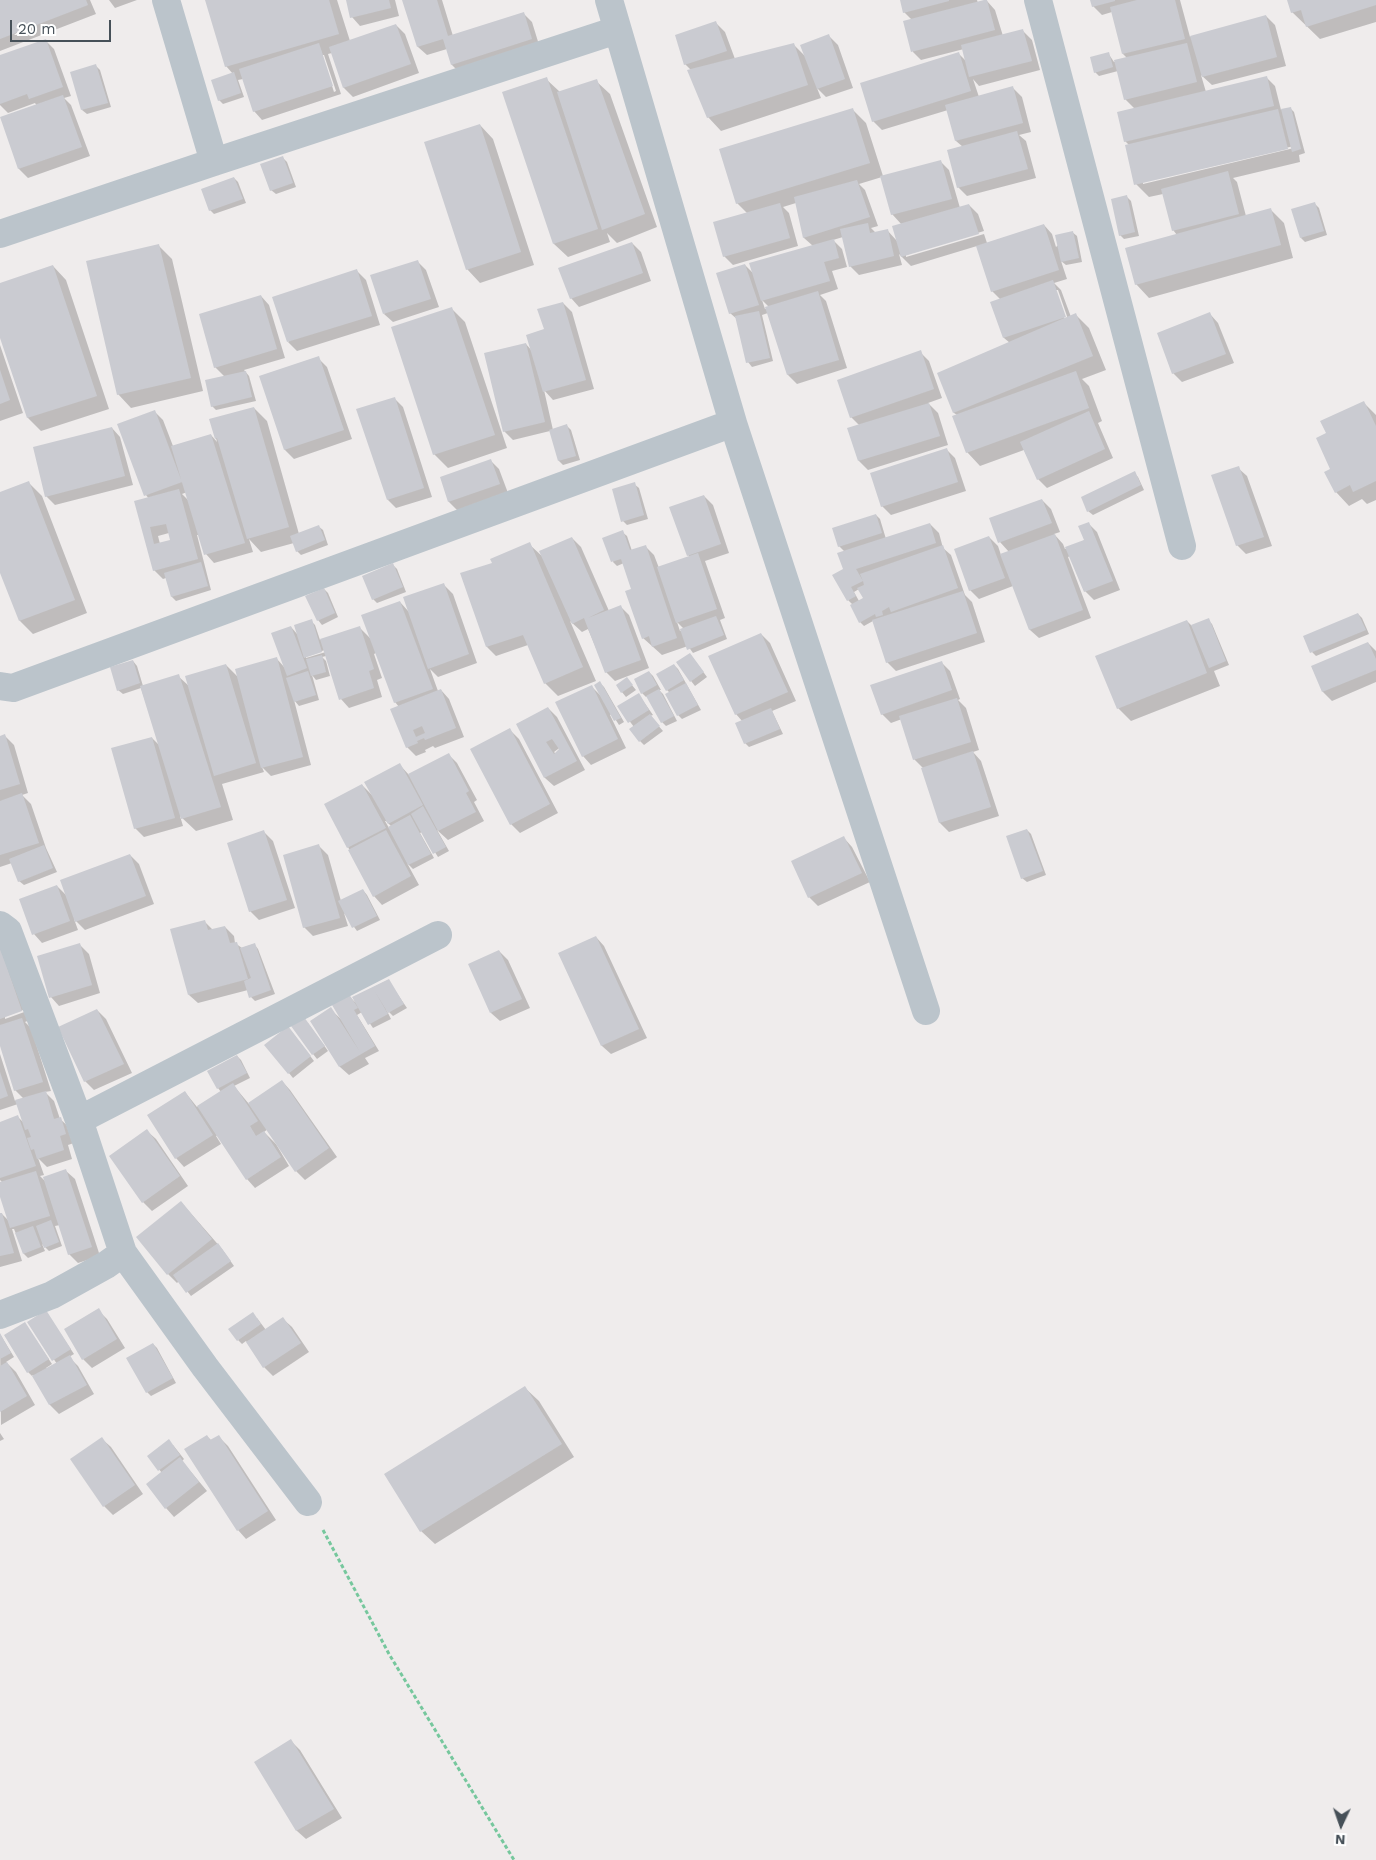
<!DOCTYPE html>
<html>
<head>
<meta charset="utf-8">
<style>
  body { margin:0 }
  #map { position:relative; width:1376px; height:1860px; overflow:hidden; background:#efecec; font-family:"Work Sans",sans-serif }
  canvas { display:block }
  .north { position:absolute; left:1316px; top:1800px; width:50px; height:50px; -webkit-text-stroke:4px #fff; paint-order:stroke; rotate:183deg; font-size:14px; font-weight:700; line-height:20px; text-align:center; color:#465058 }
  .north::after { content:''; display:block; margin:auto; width:18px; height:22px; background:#465058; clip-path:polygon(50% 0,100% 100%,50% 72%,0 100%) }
  .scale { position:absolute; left:10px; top:20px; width:101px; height:22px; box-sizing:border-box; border:2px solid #465058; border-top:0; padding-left:6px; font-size:15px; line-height:18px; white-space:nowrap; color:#465058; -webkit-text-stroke:4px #fff; paint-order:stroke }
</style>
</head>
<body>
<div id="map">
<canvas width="1376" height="1860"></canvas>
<div class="north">N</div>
<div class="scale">20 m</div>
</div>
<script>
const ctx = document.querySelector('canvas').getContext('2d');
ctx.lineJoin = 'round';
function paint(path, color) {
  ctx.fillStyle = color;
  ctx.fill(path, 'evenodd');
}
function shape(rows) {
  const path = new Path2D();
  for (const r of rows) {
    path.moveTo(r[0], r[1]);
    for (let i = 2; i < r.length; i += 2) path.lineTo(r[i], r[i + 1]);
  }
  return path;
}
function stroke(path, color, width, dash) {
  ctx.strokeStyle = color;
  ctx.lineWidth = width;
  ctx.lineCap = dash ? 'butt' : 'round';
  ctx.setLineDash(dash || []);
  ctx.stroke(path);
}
paint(shape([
  [0,0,90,0,96,14,0,51],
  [109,0,137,0,115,8],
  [206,0,337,0,350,41,396,25,405,34,419,73,353,97,344,88,332,53,328,54,341,94,262,120,254,111,243,79,238,80,244,97,223,104,219,100,233,74,226,66],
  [322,55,324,55,336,91,334,92],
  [347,0,395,0,399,16,360,26,352,17],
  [404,0,442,0,453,36,523,13,532,22,540,48,461,74,452,65,447,49,427,55,418,47],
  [901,0,977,0,978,3,987,1,995,10,1003,36,1023,31,1032,40,1040,70,979,86,973,79,979,97,1013,88,1022,97,1031,132,1019,135,1026,141,1036,178,967,196,958,187,963,147,956,141,948,110,882,130,873,121,958,53,966,61,964,49,921,60,913,52,904,22,912,20,904,12],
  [1092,0,1180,0,1190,37,1266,16,1275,25,1286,66,1212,85,1201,75,1206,92,1266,77,1275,86,1281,110,1290,108,1294,112,1305,153,1299,155,1300,162,1233,178,1237,182,1246,216,1270,209,1284,223,1293,258,1149,298,1136,284,1177,235,1173,230,1163,194,1149,197,1136,184,1129,145,1125,141,1135,109,1125,99,1118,71,1099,76,1095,72,1108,53,1114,62,1127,58,1123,54,1112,12,1102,15,1093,6],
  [1294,146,1294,148,1143,184,1143,181],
  [1288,0,1376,0,1376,22,1320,39,1292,12],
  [716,23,725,32,735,59,793,44,806,57,829,36,838,45,853,88,826,97,817,88,821,98,721,131,708,117,692,71,685,64],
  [45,40,54,49,71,96,64,98,71,105,90,156,28,178,19,169,1,118,37,106,35,103,8,113,0,105,0,57],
  [96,66,100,70,111,107,87,114,82,110],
  [546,79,560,92,596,81,610,94,657,227,617,243,607,233,610,242,568,257,554,244],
  [853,110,866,123,883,176,940,161,949,170,960,208,969,205,978,214,984,231,906,255,906,257,984,234,987,243,1044,225,1052,234,1056,247,1072,232,1077,236,1082,262,1066,265,1061,261,1067,279,1054,283,1061,290,1071,317,1076,315,1089,328,1106,370,1082,379,1089,386,1102,421,1098,423,1113,458,1047,488,1038,479,1024,450,980,466,967,452,957,415,954,413,939,374,1010,343,1004,338,1000,299,992,291,977,246,911,266,899,254,902,265,859,275,850,266,843,237,833,240,842,249,847,267,832,271,838,289,820,295,826,301,847,368,797,384,788,375,768,313,762,315,773,361,752,367,748,362,738,320,730,313,745,265,754,274,813,246,804,238,796,203,783,207,789,213,798,246,733,265,724,256,747,213,737,203],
  [882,177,892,214,902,225,897,241,887,230,876,233,871,228,878,226,865,190,859,184],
  [1055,290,1058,290,1069,322,1066,323],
  [762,300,769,307,765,309],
  [480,125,493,139,534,265,480,283,467,269],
  [283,158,287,162,296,187,276,194,271,190],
  [234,178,238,182,246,203,214,214,210,210],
  [1127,197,1131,201,1139,236,1124,239,1120,235],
  [1315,204,1319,208,1327,235,1305,242,1301,238],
  [632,243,641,252,651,281,579,307,571,298],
  [159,246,172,259,203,391,131,408,118,394],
  [417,261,426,270,439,307,393,322,384,314],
  [53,266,66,280,109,409,41,431,28,418,0,334,0,284],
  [357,271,366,280,380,325,297,351,288,342],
  [261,296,269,305,285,358,244,370,249,376,256,401,216,410,212,406,225,377,215,367],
  [563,303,572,312,594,389,553,400,544,390,553,430,567,426,571,430,580,460,563,465,559,461,550,431,513,440,504,431,526,344,532,351],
  [452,309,465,322,507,448,448,468,434,454],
  [1210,314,1218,323,1234,363,1182,382,1173,373],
  [0,345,23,413,0,421],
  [920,352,929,361,942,398,928,403,938,413,948,445,868,470,859,461,859,425,851,417],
  [318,358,327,367,352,439,294,459,285,450,261,377],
  [394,398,403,407,432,497,396,508,388,500],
  [1363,402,1376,415,1376,500,1367,504,1362,499,1349,506,1336,492,1328,434],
  [254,408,267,421,299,534,318,526,323,530,328,545,301,555,297,551,294,543,261,552,249,539,253,552,214,563,206,554,200,535,197,535,211,590,176,601,172,597,166,578,163,579,154,570,136,502,149,499,146,495,154,411,163,420,173,446,211,435,217,442,211,420],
  [187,492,190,502,182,494],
  [169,533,171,541,160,544,158,536],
  [112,428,120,437,133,485,55,505,46,496],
  [946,449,955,458,966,491,891,515,882,506],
  [490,460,499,469,508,493,458,511,449,502,441,478],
  [1238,468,1247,476,1272,546,1246,554,1237,545],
  [1134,473,1138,477,1144,490,1093,515,1088,511],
  [28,482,42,496,87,613,33,634,20,621,0,569,0,494],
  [634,484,639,488,648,519,627,525,623,521],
  [704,496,713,505,729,553,705,561,725,618,720,620,727,639,693,653,688,646,662,655,643,638,633,589,624,563,617,566,613,562,622,532,627,536,632,551,645,546,654,555,659,568,690,557,688,555],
  [677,622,684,629,680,631],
  [1042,500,1051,509,1060,532,1054,534,1063,544,1065,549,1085,540,1088,523,1097,532,1120,590,1094,600,1085,591,1070,556,1068,557,1091,618,1039,638,1030,630,1013,586,979,599,970,590,989,537,998,546,1001,555,1009,552,1000,542],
  [876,515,880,519,886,539,930,524,939,533,943,548,951,555,965,595,972,602,985,642,896,671,887,662,873,621,864,626,860,622,853,605,848,600,844,570,845,552,839,546],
  [859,589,864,598,859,601,854,592],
  [572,538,581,547,609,611,620,606,629,615,649,668,615,681,606,672,588,629,582,632,570,621,596,681,558,696,545,683,528,645,496,656,487,647,462,574,493,564,529,544,544,558],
  [393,565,397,569,406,592,377,603,373,599],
  [444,585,453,594,477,663,438,677,430,669,438,691,441,690,449,699,464,737,435,748,433,746,425,750,426,752,416,756,407,747,399,707,395,702,376,653,374,654,382,678,377,680,382,697,349,708,341,699,326,656,322,657,326,661,330,676,316,680,312,675,319,700,299,706,294,700,311,765,271,776,262,767,264,772,222,784,233,820,196,831,180,816,183,826,144,837,135,828,152,738,160,746,141,688,123,694,118,690,133,661,137,666,143,686,178,676,189,686,226,665,238,677,277,659,285,668,291,627,298,635,311,621,315,625,320,640,360,628,371,639,400,602,409,612],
  [328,649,329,651,306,658,306,656],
  [324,589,328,593,338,617,322,625,318,620],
  [1358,614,1362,618,1369,634,1316,656,1312,652],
  [1208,620,1212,624,1229,665,1214,671,1220,686,1131,721,1118,708,1187,621,1192,626],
  [761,634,770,643,796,701,772,711,783,734,749,747,745,743,742,721,736,714],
  [1368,643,1376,651,1376,682,1332,701,1323,692,1312,667],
  [690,654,707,677,695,686,677,663],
  [941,662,950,671,960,699,958,700,966,708,979,750,973,752,981,761,999,816,949,832,940,823,923,768,914,759,902,719,891,723,882,714],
  [674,665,678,669,701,710,682,719,678,715,670,693,667,690],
  [649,672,653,676,661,690,659,690,663,694,677,721,666,726,662,722,648,696,646,697,642,693],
  [627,679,636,690,626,697,617,686],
  [600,683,604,687,624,722,619,725,612,714,610,715,626,748,591,765,583,756,592,687,600,695],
  [639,695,653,715,650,716,663,731,644,745,640,741,634,727,619,707],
  [548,708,557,717,585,770,554,786,545,778,517,724],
  [562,746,556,754,554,752],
  [510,730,519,739,558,813,520,833,511,824],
  [5,736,14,745,28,793,22,795,31,804,46,848,57,872,24,885,19,881,12,863,0,867,0,737],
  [449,755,457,763,477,800,474,802,484,821,448,840,437,830,449,851,438,857,422,832,420,833,434,858,413,869,407,863,419,885,382,905,374,896,348,847,362,785,373,796,400,765,409,775],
  [385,821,386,821,392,827,389,828],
  [1027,830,1031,834,1046,875,1027,882,1022,878],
  [264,832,273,841,295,908,259,920,250,911],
  [844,838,852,847,870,882,818,906,809,897],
  [319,846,328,855,341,901,363,890,367,895,380,920,357,931,344,913,348,926,313,936,304,927],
  [130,855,139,864,154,904,85,930,74,919,78,930,42,943,34,934,57,886,68,897],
  [204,921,213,930,225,927,234,936,235,943,242,948,254,944,258,949,275,994,255,1001,251,997,248,990,198,1003,189,995],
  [596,937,604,946,647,1038,611,1054,602,1046,560,953],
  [0,942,26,1009,5,1016,5,1019,27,1011,30,1020,25,1022,31,1028,51,1091,45,1092,54,1101,60,1119,69,1127,74,1143,68,1145,72,1159,47,1167,38,1158,44,1175,40,1176,46,1182,66,1171,75,1179,100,1256,78,1263,69,1254,60,1225,55,1226,62,1246,49,1251,42,1244,45,1251,28,1258,24,1254,14,1229,12,1229,22,1261,0,1267,0,1214,2,1214,9,1221,0,1193,0,1184,3,1183,0,1180,0,1123,18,1117,24,1123,18,1104,0,1110,0,1054,15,1101,24,1099,15,1090,0,1042],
  [80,945,89,954,100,993,59,1006,51,997],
  [499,951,508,960,530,1008,500,1021,491,1013],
  [388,980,407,1008,393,1016,386,1009,391,1019,373,1028,362,1012,357,1015,379,1051,365,1058,369,1064,349,1075,340,1067,311,1021,330,1009,341,1019,349,996,355,1002,354,997],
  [97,1010,106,1019,132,1073,94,1090,85,1081],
  [308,1023,328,1051,317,1059,313,1054],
  [292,1032,314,1061,293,1078,266,1045],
  [237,1056,241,1060,250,1078,234,1086,249,1104,282,1081,290,1090,337,1157,305,1180,296,1171,268,1129,264,1132,276,1144,289,1166,255,1188,247,1179,218,1135,216,1136,221,1144,184,1167,176,1158,185,1092,197,1107,221,1092,218,1088],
  [147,1131,156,1139,188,1186,152,1211,143,1202],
  [181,1202,222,1249,234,1266,191,1296,179,1281,177,1283,168,1274],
  [98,1310,107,1319,125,1348,92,1368,83,1359],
  [46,1312,74,1354,69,1357,78,1366,94,1394,59,1414,50,1405,33,1375,32,1376,28,1372,28,1328,52,1364,46,1368,47,1369,57,1364,29,1322],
  [257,1318,266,1330,283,1319,292,1327,309,1352,273,1376,264,1367,246,1341,242,1344,238,1340],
  [0,1334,14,1357,6,1362,16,1372,35,1405,1,1425],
  [153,1344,157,1348,176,1383,151,1396,147,1392],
  [525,1388,539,1401,574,1457,435,1544,421,1531,386,1475],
  [0,1433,4,1439,0,1441],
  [207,1436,212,1441,219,1437,228,1446,276,1520,246,1539,238,1530],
  [102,1439,111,1447,143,1494,113,1515,104,1506],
  [173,1445,184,1459,182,1461,207,1491,174,1517,166,1508,162,1473,148,1456],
  [291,1741,300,1750,342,1818,306,1839,297,1831,256,1763]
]), '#0003');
paint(shape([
  [0,0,86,0,88,5,0,39],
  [205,0,329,0,339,34,225,67],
  [346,0,389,0,391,8,350,18],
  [402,0,437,0,448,36,524,12,532,39,451,65,443,39,417,47],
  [900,0,949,0,949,1,903,13],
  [984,0,987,0,995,30,911,52,903,21],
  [1090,0,1115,0,1115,1,1092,7],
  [1137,0,1175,0,1185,39,1122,54,1110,7],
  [1287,0,1376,0,1376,5,1306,27,1301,10,1291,13],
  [1266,15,1277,57,1202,77,1190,36],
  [716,21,727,51,684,65,675,35],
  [396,24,411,64,343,88,329,47],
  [1023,29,1032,61,969,77,961,45],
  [829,34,845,79,817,89,800,45],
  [46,39,63,87,29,99,27,94,0,104,0,55],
  [319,43,333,86,253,112,239,69],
  [794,43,808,85,707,118,687,70],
  [1187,43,1197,82,1124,100,1114,60],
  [959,52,971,91,872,122,860,83],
  [1109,52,1113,67,1094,73,1090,57],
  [96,64,108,103,81,110,70,72],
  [234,72,241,93,218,101,211,80],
  [1267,76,1274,106,1124,142,1117,112],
  [547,77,598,229,553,244,502,92],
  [597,79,645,214,602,230,557,92],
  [1013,86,1023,123,955,141,945,105],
  [63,95,82,147,18,169,0,117],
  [1291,107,1301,149,1292,152,1281,109],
  [853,108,870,163,736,204,719,149],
  [1278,109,1288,149,1134,185,1125,145],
  [480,124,521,252,466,270,424,142],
  [1017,131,1028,169,957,188,947,150],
  [283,156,293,183,270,191,260,164],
  [941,160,952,199,891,215,880,176],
  [1228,171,1239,214,1172,231,1161,189],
  [234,177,243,199,209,211,201,189],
  [857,180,870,217,803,238,794,197],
  [1127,195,1135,232,1119,236,1111,199],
  [1315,202,1324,231,1300,238,1291,209],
  [780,203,790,238,723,257,713,222],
  [969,204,979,234,901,257,892,226],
  [1271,208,1281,245,1135,285,1125,248],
  [868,223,870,233,888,229,894,256,849,267,840,229],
  [1044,224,1059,270,991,292,976,246],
  [1073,231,1079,258,1061,262,1055,235],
  [834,239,839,258,824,262,830,281,761,301,749,263],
  [632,242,643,273,570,299,558,268],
  [159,244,191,378,117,395,86,261],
  [418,260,431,299,383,314,370,275],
  [745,264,759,305,729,314,716,273],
  [53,265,97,396,27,418,0,338,0,283],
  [357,269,372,316,287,342,272,297],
  [1053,280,1066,317,1003,338,990,302],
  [818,291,839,360,787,375,765,307],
  [261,295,277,349,214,368,199,314],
  [563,302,586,380,543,392,526,335,544,329,537,309],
  [452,307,495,435,433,455,391,327],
  [759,311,770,358,746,363,735,316],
  [1210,312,1226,354,1172,374,1157,333],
  [1076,313,1093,356,953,413,937,373],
  [526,343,545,422,503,432,484,353],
  [921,350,934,389,850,418,837,380],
  [319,356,344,430,284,450,259,376],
  [0,370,10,400,0,404],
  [246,371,252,397,211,407,205,380],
  [1076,371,1089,408,966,453,952,416],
  [395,397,424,488,387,500,356,409],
  [1364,401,1376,426,1376,481,1353,492,1350,485,1335,493,1324,472,1330,469,1316,438,1326,433,1320,421],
  [929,403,940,436,858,461,847,428],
  [254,407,289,527,247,539,217,438,215,439,209,419],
  [155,410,182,482,144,496,117,424],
  [1089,411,1105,449,1037,480,1020,442],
  [567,424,576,456,558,461,549,430],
  [112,427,125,476,45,497,33,447],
  [211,434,245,543,204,555,171,446],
  [947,448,958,482,881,507,870,473],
  [491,459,500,484,448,502,440,477],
  [1239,466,1264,537,1236,546,1211,475],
  [1135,471,1141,485,1087,512,1081,497],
  [29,481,75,600,19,621,0,573,0,492],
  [635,482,644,515,621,522,612,489],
  [179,489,198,559,153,571,134,501],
  [166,524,170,540,154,544,150,527],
  [704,495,721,544,687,556,669,507],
  [1042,499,1052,523,998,543,989,518],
  [876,514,882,533,838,547,832,528],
  [1089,522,1113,581,1084,592,1065,547,1084,540,1078,526],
  [930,523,936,543,856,569,863,581,860,574,943,545,958,588,891,612,889,607,882,611,883,615,876,617,875,614,859,623,850,605,863,598,857,588,864,585,863,581,851,587,856,596,847,601,832,575,843,569,837,553],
  [319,525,325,540,296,552,290,536],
  [623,530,630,550,646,545,677,638,652,647,649,636,642,639,625,591,631,589,621,559,611,562,602,538],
  [1055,534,1083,610,1029,630,1000,554],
  [989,536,1005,578,969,591,954,549],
  [572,537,604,610,588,618,621,605,641,660,605,673,584,618,572,624,539,551],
  [530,542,583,667,544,684,523,635,486,647,460,573,492,563,490,559],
  [698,553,717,609,676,623,657,567],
  [201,562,208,586,171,597,164,573],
  [393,563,403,587,372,600,362,576],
  [444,583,469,654,428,669,403,597],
  [324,588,335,613,317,621,305,596],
  [963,591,977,633,886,663,872,620],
  [400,601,433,689,394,703,361,615],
  [1358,613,1366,630,1310,653,1303,636],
  [716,616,724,635,687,650,680,629],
  [1209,618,1226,661,1209,668,1191,625],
  [312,619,322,652,304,658,294,625],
  [1187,620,1207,673,1117,709,1095,656],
  [291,626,307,668,287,676,271,633],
  [360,626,374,669,369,671,374,688,339,700,320,639],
  [761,633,788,692,735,715,708,656],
  [1368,642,1376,659,1376,670,1322,692,1311,666],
  [690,653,704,672,690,682,676,662],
  [322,655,326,672,311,676,306,659],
  [277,657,303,757,261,768,235,669],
  [133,660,140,683,117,691,110,667],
  [942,661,952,690,881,715,870,685],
  [226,664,256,763,214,776,185,676],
  [674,664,684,680,666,691,656,674],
  [308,671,316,695,294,702,286,678],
  [649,671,657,685,641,694,634,679],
  [179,674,221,807,181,819,140,686],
  [627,677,633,685,621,693,616,685],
  [600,681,621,718,614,721,594,685],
  [686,683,698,705,677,716,665,694],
  [592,685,618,739,582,757,555,702],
  [441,689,456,728,425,740,424,738,417,741,418,743,406,748,390,709],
  [422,726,425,733,416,737,413,730],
  [659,689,674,716,661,723,646,696],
  [639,693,649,710,628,723,617,706],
  [957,698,971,742,913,760,899,716],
  [548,707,577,761,544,778,516,724],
  [552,739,559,749,554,754,546,742],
  [771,708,780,729,744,744,735,723],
  [650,714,660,726,639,742,629,729],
  [510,728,550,804,510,825,470,749],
  [5,734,20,784,0,790,0,736],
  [152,737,175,818,134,829,111,748],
  [973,751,991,807,939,823,921,768],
  [449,753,469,791,466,793,476,812,438,831,408,774],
  [400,763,423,805,388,824,364,782],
  [362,784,386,828,347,848,324,804],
  [22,793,39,843,0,855,0,801],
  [423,806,446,847,433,854,411,814],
  [410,815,431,854,408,865,388,827],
  [1027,829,1043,871,1021,879,1006,836],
  [264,830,287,900,249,912,227,843],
  [386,830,411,876,373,897,348,850],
  [844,836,862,873,808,898,791,861],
  [319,844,340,918,303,928,283,855],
  [44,845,53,868,18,882,9,859],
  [130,854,146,896,75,922,60,880],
  [57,885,70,921,32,935,19,899],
  [363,889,377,916,352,928,338,901],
  [205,920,208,930,225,926,230,943,237,942,248,979,188,995,170,929],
  [596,936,639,1029,601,1046,558,953],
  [80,943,92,985,49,998,37,956],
  [255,943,271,990,249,998,244,981,251,978,240,948],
  [0,947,22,1011,0,1019],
  [499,950,522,999,490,1013,468,964],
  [389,979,404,1004,388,1013,374,990,388,1014,368,1025,352,997],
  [349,994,358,1008,354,1010,375,1046,339,1067,310,1021,331,1007,360,1052,332,1005],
  [97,1009,124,1064,84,1082,58,1027],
  [304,1017,325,1046,312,1055,291,1026],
  [22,1018,43,1082,14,1091,0,1046,0,1025],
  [288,1026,311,1056,288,1074,264,1045],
  [237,1055,247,1073,217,1089,207,1071],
  [0,1072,8,1096,0,1099],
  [282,1080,329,1148,295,1172,248,1103],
  [233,1083,258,1121,250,1126,256,1136,264,1131,281,1157,246,1180,197,1106],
  [46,1091,54,1119,61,1117,66,1134,60,1136,64,1150,37,1159,34,1149,31,1150,27,1138,31,1137,28,1129,25,1130,15,1100],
  [185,1091,213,1135,175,1159,147,1115],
  [18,1115,36,1166,0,1178,0,1122],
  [147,1129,180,1176,142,1203,109,1156],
  [66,1169,92,1247,68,1255,43,1177],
  [36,1171,50,1216,10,1228,0,1197,0,1182],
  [181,1201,212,1239,167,1275,136,1237],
  [0,1213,2,1213,14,1253,0,1256],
  [51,1220,59,1242,44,1248,36,1226],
  [33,1226,41,1247,23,1254,15,1233],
  [218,1243,231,1261,186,1293,173,1275],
  [99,1308,117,1339,82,1360,64,1329],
  [46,1310,71,1349,52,1361,27,1322],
  [253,1312,261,1324,237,1341,228,1329],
  [283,1317,301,1343,263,1368,246,1342],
  [25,1322,49,1359,27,1373,4,1335],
  [0,1333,11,1353,0,1359],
  [153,1343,173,1378,146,1393,126,1358],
  [70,1355,87,1385,49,1405,32,1376],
  [7,1362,27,1396,0,1412,0,1366],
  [525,1386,562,1444,420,1532,384,1474],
  [207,1435,210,1440,219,1435,268,1511,237,1531,184,1449],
  [102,1437,135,1485,103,1507,70,1459],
  [169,1439,180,1455,158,1471,147,1456],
  [180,1457,199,1482,165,1509,146,1484],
  [291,1739,334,1809,296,1831,254,1762]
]), '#cacbd1');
stroke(shape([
  [323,1530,389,1654,514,1860]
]), '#76c79d', 3, [4, 2.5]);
stroke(shape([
  [166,0,214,162],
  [1038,0,1182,546],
  [0,234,214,162,617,30],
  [733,423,926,1011],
  [0,686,13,688,733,423,609,0],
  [0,925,8,931,79,1120,123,1253,106,1265,52,1295,0,1315],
  [79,1120,438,935],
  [123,1253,205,1367,308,1502]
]), '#bbc4cb', 28);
</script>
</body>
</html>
